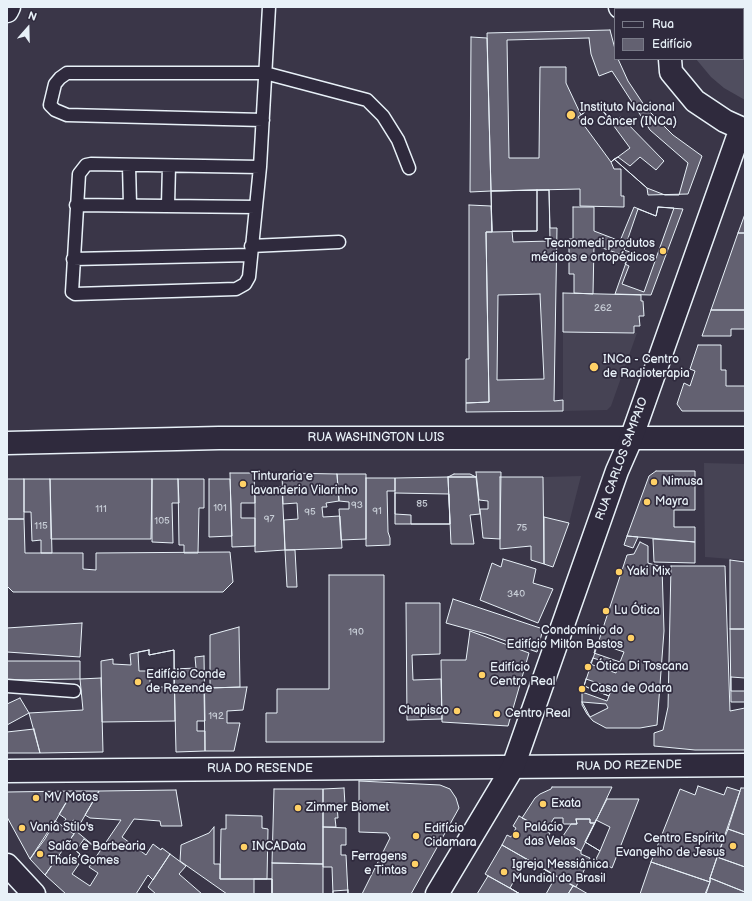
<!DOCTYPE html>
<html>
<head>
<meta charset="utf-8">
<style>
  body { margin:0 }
  #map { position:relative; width:752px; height:901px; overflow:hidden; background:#3a3648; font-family:"Balsamiq Sans",sans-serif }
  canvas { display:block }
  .frame { position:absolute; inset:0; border:8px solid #e8f1f8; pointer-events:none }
  .legend { position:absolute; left:614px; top:8px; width:130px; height:52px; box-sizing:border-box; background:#2f2a3d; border:1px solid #797a88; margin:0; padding:5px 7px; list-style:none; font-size:12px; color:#e8f1f8 }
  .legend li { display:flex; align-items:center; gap:8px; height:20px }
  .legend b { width:20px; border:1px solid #797a88 }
  .north { position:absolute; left:8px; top:8px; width:40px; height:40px; -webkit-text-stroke:3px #2f2a3d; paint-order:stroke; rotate:20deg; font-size:11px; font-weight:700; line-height:16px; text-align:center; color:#e8f1f8 }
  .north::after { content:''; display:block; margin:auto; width:14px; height:18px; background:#e8f1f8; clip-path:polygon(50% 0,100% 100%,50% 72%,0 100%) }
</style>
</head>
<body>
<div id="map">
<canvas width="752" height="901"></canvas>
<div class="frame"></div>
<ul class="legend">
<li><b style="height:5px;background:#2f2a3d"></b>Rua</li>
<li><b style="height:11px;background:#636171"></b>Edifício</li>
</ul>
<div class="north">N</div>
</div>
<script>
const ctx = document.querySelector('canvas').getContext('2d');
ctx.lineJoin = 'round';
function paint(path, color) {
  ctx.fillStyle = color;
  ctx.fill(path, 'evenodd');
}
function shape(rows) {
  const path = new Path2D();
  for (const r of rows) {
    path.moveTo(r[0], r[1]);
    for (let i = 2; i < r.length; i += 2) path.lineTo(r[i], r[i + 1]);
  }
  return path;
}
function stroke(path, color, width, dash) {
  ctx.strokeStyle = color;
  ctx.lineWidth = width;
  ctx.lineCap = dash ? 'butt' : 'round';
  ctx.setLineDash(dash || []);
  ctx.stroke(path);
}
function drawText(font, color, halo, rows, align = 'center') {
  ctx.font = font + ' "Balsamiq Sans",sans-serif';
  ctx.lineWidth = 3.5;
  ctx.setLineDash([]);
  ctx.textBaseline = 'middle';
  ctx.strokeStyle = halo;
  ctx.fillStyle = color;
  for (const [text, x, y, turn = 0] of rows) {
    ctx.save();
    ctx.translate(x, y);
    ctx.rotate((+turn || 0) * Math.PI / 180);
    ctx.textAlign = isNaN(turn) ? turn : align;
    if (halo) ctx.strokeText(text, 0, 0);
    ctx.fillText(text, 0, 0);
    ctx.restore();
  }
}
paint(shape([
  [563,332,637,333,611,406,607,410,563,411],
  [704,463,745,464,745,560,705,557],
  [581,476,569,523,544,517,543,477]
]), '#464354');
paint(shape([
  [678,7,745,7,745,100,724,88,711,77,696,59,743,59,743,9,678,9]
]), '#504e5f');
const building = shape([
  [610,30,615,49,615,59,618,59,628,81,646,108,673,135,702,156,688,194,648,195,647,188,614,159,611,162,614,169,621,169,621,196,624,196,624,207,580,206,580,189,491,191,487,33,610,30],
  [471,37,487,38,491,191,470,192,471,37],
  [589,38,591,54,599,76,612,71,650,130,688,163,679,195,665,195,647,188,614,159,618,157,630,166,640,157,656,170,664,161,621,117,612,122,597,103,581,115,566,83,566,67,540,67,539,158,509,158,507,40,589,38],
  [597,103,630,148,611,162,578,117,597,103],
  [537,190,537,231,492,232,491,191,537,190],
  [537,190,549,190,550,241,513,242,512,231,537,231,537,190],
  [549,190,550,228,557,228,554,401,563,400,563,411,466,412,466,403,489,402,486,232,492,232,491,191,549,190],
  [469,205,491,206,492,232,486,232,489,402,466,403,466,359,469,359,469,205],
  [573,207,594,207,594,231,620,241,634,207,656,216,658,207,683,209,651,295,615,294,628,257,594,245,593,294,574,293,574,274,569,274,569,239,573,239,573,207],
  [658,207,674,208,644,292,622,284,629,266,625,264,630,252,624,250,638,209,656,216,658,207],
  [745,214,745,233,738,233,745,214],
  [738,233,745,233,745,310,711,310,738,233],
  [563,293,641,295,641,301,643,301,644,316,639,316,640,326,634,326,634,333,563,332,563,293],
  [540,294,544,379,497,380,498,295,540,294],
  [711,310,745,310,745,329,731,329,731,336,702,336,711,310],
  [698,345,721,345,721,370,726,370,726,386,745,386,745,411,682,411,677,404,684,383,690,386,695,371,690,369,698,345],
  [656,471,695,471,695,510,674,510,674,527,695,527,695,542,627,536,649,476,656,471],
  [476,472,501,472,500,539,483,538,480,509,488,509,488,501,479,500,476,472],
  [230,473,254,473,255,503,241,503,241,518,255,518,255,546,232,547,230,473],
  [282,473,337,474,339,501,326,503,327,507,322,507,323,517,340,516,342,548,285,550,284,520,298,519,297,503,283,504,282,473],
  [337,474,366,474,366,539,341,540,339,509,349,509,349,502,339,501,337,474],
  [454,474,470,474,476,477,448,477,454,474],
  [448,477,476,477,480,514,470,515,474,544,451,544,448,477],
  [448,477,450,524,395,524,395,478,448,477],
  [500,477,543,477,544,564,531,560,531,546,500,549,500,477],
  [366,478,395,478,395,491,387,491,388,532,390,538,390,545,366,546,366,478],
  [7,479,24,479,24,519,7,519,7,479],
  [24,479,50,479,52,553,41,553,41,540,32,541,31,512,24,512,24,479],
  [50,479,152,479,151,539,51,539,50,479],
  [152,479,178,479,179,503,172,503,173,543,152,542,152,479],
  [178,479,204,479,204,508,199,508,198,553,184,553,184,545,179,545,178,479],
  [209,479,230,479,232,536,209,537,209,479],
  [255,487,282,487,285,550,255,552,255,487],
  [395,493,449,494,450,524,411,524,411,515,395,514,395,493],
  [544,517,569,523,553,567,544,564,544,517],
  [7,519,24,519,25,553,83,553,83,569,96,570,96,553,230,552,233,582,223,592,13,592,7,586,7,519],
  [627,536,638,537,633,548,624,545,627,536],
  [653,539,695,542,695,563,654,562,653,539],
  [640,542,648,546,648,563,662,567,664,631,657,725,640,728,606,728,593,721,587,714,582,705,582,692,627,555,634,554,640,542],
  [285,550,295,550,297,587,287,587,285,550],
  [503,559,536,569,533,583,553,589,538,623,480,600,492,563,501,567,503,559],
  [730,560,745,562,745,629,730,629,730,560],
  [671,566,725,566,730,711,745,708,745,750,695,750,654,746,654,733,663,730,668,707,671,566],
  [329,575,384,575,384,742,266,742,266,713,277,713,277,689,329,689,329,575],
  [453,599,543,629,537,652,486,634,446,623,453,599],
  [406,603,440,603,440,654,412,655,413,680,441,679,442,719,407,720,406,603],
  [82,623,80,657,7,652,7,628,82,623],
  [239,627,240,687,210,688,210,635,239,627],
  [730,629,745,629,745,702,731,702,730,629],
  [470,631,529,653,508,726,442,722,441,660,466,660,470,631],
  [597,643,624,652,620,662,594,653,597,643],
  [149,650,149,655,174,650,175,721,102,722,101,661,113,659,113,664,131,665,130,654,149,650],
  [149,650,149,655,174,650,174,687,150,687,150,671,139,671,138,652,149,650],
  [204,656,205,721,197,721,197,731,205,731,205,751,176,752,174,669,196,668,195,657,204,656],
  [593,658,618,666,616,673,590,664,593,658],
  [7,661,80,661,80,679,7,680,7,661],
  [731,677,745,678,745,691,731,691,731,677],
  [101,678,103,752,40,753,29,713,83,710,80,679,101,678],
  [586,679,612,688,609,696,584,686,586,679],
  [584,686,609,696,607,701,582,692,584,686],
  [247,687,243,710,227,711,227,723,240,723,234,751,205,751,204,688,247,687],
  [20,698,29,713,7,725,7,704,20,698],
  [582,702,606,704,608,708,590,717,582,702],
  [34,729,40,753,7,753,7,732,34,729],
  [359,781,440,785,450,789,456,798,459,808,411,894,362,894,390,838,387,833,359,832,359,781],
  [698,786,724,795,727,787,740,791,710,878,710,882,651,862,680,789,695,795,698,786],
  [552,787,612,787,595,823,590,823,590,819,576,819,577,824,563,824,563,818,554,818,546,831,522,818,535,798,540,794,551,789,552,787],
  [344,788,345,805,337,806,338,818,335,818,336,827,323,827,323,789,344,788],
  [741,788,745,788,745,835,728,829,741,788],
  [274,789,323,789,323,864,272,863,274,789],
  [176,790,182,826,161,826,160,821,134,819,122,837,146,855,153,844,161,850,162,848,170,854,153,880,148,875,136,894,66,894,45,875,59,855,69,864,75,862,80,854,67,844,76,831,100,851,121,820,90,818,85,815,99,791,176,790],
  [73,791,45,839,30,859,7,817,7,792,73,791],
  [73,791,99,791,80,824,73,820,68,830,62,825,66,819,59,814,73,791],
  [607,799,639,799,612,868,596,859,600,851,585,842,607,799],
  [226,815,262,816,262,828,268,829,267,879,220,879,221,829,226,829,226,815],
  [519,816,550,833,547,838,558,845,561,839,581,851,581,854,590,858,576,887,502,845,507,835,511,837,516,828,513,826,519,816],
  [576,819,590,819,590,823,595,823,581,851,561,839,571,824,577,824,576,819],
  [596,820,610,827,600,851,585,842,596,820],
  [55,821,74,834,45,875,30,859,55,821],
  [214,827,214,864,220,864,220,879,272,879,272,894,227,894,180,861,181,845,209,833,214,827],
  [323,827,346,828,346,845,341,845,341,855,346,855,348,894,333,894,332,867,323,867,323,827],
  [728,829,745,835,745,867,717,857,728,829],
  [84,839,100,851,89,867,98,873,90,886,72,874,79,864,75,862,80,854,76,851,84,839],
  [502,845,573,886,568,894,520,894,485,874,502,845],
  [170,854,186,866,179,874,202,894,156,894,148,887,170,854],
  [717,857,745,867,745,892,710,878,717,857],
  [526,859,556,876,546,894,520,894,510,888,526,859],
  [651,862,710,882,706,894,640,894,651,862],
  [272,863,323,864,323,894,272,894,272,863],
  [488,876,510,888,520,894,477,894,488,876],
  [710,878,745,892,745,894,705,894,710,882,710,878],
  [254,879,272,879,272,894,254,894,254,879],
  [573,886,576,887,588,894,568,894,573,886],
  [348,890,348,894,333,894,333,891,348,890]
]);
paint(building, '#636171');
stroke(building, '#e8f1f8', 1);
const lane = shape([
  [263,120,67,115,55,110,50,105,55,84,60,78,67,73,265,73,367,100,383,116,398,140,409,168],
  [129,165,130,205],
  [260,167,91,164,86,165,79,174,72,292,75,294,236,289,245,284,249,277,260,167,269,7],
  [76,205,256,207],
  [168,205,169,166],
  [251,246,339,242],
  [73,259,250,255],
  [7,686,74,691]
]);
const street = shape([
  [7,443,219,438,745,438],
  [7,771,745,765]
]);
const secondary = shape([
  [620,7,624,9],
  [667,7,667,9],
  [7,11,9,7],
  [670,59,671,72,695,101,725,121,745,130],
  [7,865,34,894],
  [437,894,513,767,617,471,631,439,741,128]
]);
stroke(lane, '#e8f1f8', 15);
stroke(street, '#e8f1f8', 25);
stroke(secondary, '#e8f1f8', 25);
stroke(lane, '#2f2a3d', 12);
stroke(street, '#2f2a3d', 22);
stroke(secondary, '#2f2a3d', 22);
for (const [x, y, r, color] of [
  [571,115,5,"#ffd166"],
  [663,251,4,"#ffd166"],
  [594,367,5,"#ffd166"],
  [654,482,4,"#ffd166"],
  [243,484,4,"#ffd166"],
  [647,502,4,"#ffd166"],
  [619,572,4,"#ffd166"],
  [606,611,4,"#ffd166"],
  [631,638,4,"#ffd166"],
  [588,667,4,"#ffd166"],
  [482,675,4,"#ffd166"],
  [138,682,4,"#ffd166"],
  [582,689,4,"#ffd166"],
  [457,711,4,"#ffd166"],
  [497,714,4,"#ffd166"],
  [36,798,4,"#ffd166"],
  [543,804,4,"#ffd166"],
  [298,808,4,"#ffd166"],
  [22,828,4,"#ffd166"],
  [516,835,4,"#ffd166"],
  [416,836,4,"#ffd166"],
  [733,846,4,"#ffd166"],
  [244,847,4,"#ffd166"],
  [40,854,4,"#ffd166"],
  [415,864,4,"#ffd166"],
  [504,872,4,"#ffd166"]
]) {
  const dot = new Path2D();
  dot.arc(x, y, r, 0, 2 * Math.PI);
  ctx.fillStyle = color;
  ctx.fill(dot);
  stroke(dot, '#2f2a3d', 1.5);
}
drawText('10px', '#c7cdd6', null, [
  ["262",603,308],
  ["85",422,504],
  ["93",357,505],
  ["101",220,508],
  ["111",101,509],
  ["91",377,511],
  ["95",310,512],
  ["97",269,519],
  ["105",162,521],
  ["115",41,526],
  ["75",522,528],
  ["340",516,594],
  ["190",356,632],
  ["192",216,716]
]);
drawText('12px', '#e8f1f8', '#2f2a3d', [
  ["Instituto Nacional",580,108],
  ["do Câncer (INCa)",580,122],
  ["Tecnomedi produtos",655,244,"right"],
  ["médicos e ortopédicos",655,258,"right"],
  ["INCa - Centro",603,360],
  ["de Radioterapia",603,374],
  ["Tinturaria e",251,477],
  ["lavanderia Vilarinho",251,491],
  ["Nimusa",662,482],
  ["Mayra",655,502],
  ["Yaki Mix",627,572],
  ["Lu Ótica",614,611],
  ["Condomínio do",623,631,"right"],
  ["Edifício Milton Bastos",623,645,"right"],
  ["Ótica Di Toscana",596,667],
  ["Edifício",490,668],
  ["Centro Real",490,682],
  ["Edifício Conde",146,675],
  ["de Rezende",146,689],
  ["Casa de Odara",590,689],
  ["Chapisco",449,711,"right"],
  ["Centro Real",505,714],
  ["MV Motos",44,798],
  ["Exata",551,804],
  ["Zimmer Biomet",306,808],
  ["Vania Stilo's",30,828],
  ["Palácio",524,828],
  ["das Velas",524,842],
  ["Edifício",424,829],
  ["Cidamara",424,843],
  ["Centro Espírita",725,839,"right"],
  ["Evangelho de Jesus",725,853,"right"],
  ["Salão e Barbearia",48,847],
  ["Thaís Gomes",48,861],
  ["INCAData",252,847],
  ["Ferragens",407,857,"right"],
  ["e Tintas",407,871,"right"],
  ["Igreja Messiânica",512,865],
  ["Mundial do Brasil",512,879]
], 'left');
drawText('12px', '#e8f1f8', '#2f2a3d', [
  ["RUA WASHINGTON LUIS",376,438],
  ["RUA CARLOS SAMPAIO",622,459,-70],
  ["RUA DO REZENDE",629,766,-1],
  ["RUA DO RESENDE",260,769]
]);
</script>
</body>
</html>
